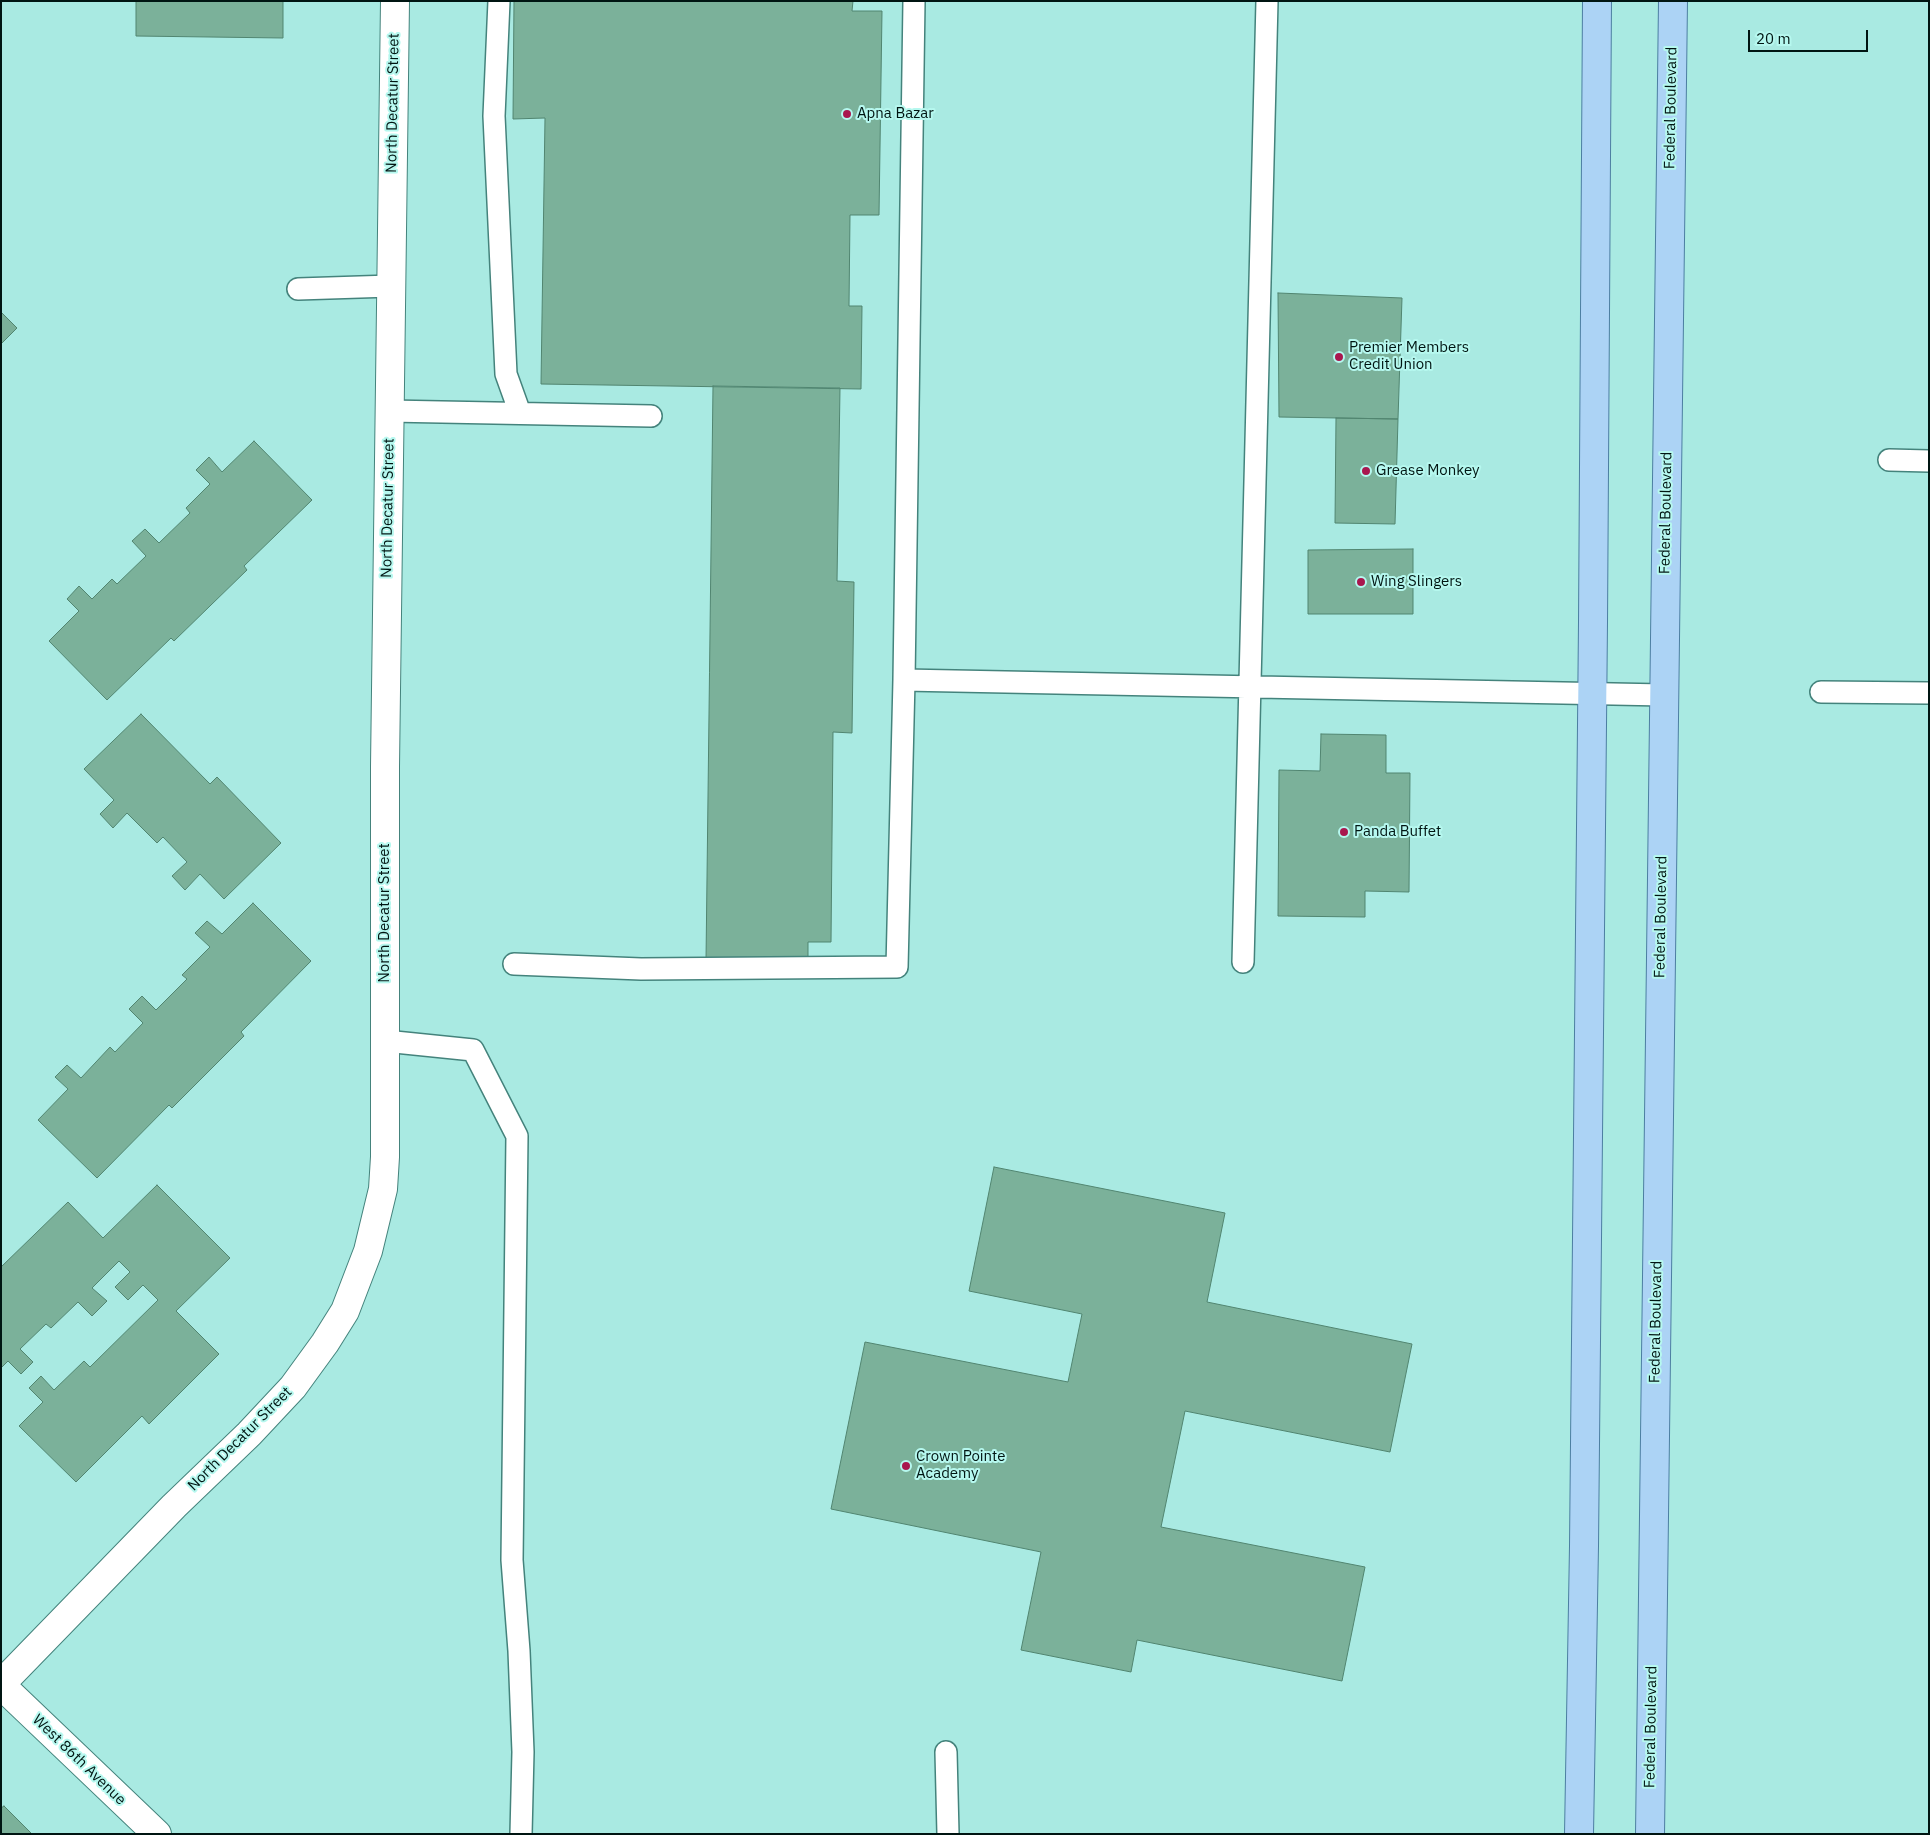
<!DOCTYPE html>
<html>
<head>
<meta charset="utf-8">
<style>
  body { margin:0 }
  #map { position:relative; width:1930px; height:1835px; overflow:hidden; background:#a9eae2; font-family:"IBM Plex Sans",sans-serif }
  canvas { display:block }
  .frame { position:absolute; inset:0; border:2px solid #001512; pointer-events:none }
  .scale { position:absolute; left:1748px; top:30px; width:120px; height:22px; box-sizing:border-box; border:2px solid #001512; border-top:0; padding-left:6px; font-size:15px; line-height:18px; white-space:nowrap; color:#001512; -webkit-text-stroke:4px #b6f8ef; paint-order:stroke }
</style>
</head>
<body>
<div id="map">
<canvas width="1930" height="1835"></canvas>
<div class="frame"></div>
<div class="scale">20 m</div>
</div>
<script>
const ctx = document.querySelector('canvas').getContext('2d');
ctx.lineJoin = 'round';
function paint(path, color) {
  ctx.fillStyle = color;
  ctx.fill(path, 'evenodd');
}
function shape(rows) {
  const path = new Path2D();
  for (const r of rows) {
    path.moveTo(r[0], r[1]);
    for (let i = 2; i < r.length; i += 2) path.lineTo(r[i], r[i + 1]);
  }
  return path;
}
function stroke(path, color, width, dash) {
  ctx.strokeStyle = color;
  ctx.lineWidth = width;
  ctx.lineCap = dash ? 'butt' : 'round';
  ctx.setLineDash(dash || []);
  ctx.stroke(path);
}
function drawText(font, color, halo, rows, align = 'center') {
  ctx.font = font + ' "IBM Plex Sans",sans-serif';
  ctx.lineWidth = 4;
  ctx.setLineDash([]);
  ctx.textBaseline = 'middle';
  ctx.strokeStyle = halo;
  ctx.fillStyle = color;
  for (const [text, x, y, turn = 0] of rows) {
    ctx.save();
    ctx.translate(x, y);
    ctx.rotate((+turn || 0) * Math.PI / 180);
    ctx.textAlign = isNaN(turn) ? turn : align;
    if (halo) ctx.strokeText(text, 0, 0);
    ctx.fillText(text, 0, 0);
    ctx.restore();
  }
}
const building = shape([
  [136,1,283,1,283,38,136,36,136,1],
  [514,1,853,1,852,11,882,11,879,215,850,215,849,306,862,306,861,389,541,384,545,118,513,119,514,1],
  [1278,293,1402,298,1398,419,1279,417,1278,293],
  [1,312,17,328,1,344,1,312],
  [713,386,840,388,837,581,854,582,852,733,833,732,831,942,808,942,808,961,706,960,713,386],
  [1336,418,1398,419,1395,524,1335,523,1336,418],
  [254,441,312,500,244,566,247,570,174,641,171,638,107,700,49,641,79,611,67,599,79,586,92,599,112,579,117,584,146,556,132,541,145,529,159,543,190,513,186,508,210,484,196,470,209,457,222,472,254,441],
  [1413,549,1413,614,1308,614,1308,550,1413,549],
  [141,714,210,784,217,777,281,843,224,899,200,874,185,890,172,876,187,862,163,837,157,843,127,813,113,828,100,814,114,800,84,769,141,714],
  [1321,734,1386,735,1386,773,1410,773,1409,892,1365,891,1365,917,1278,916,1279,770,1320,771,1321,734],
  [253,903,311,961,241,1032,244,1036,172,1108,169,1105,97,1178,38,1120,68,1089,55,1077,67,1065,81,1078,110,1047,115,1052,143,1023,129,1009,142,996,156,1010,187,979,182,975,210,947,195,933,207,921,222,934,253,903],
  [994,1167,1225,1213,1207,1302,1412,1344,1390,1452,1185,1411,1161,1527,1365,1567,1342,1681,1137,1640,1131,1672,1021,1650,1041,1552,831,1509,865,1342,1068,1382,1082,1314,969,1291,994,1167],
  [157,1185,230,1258,176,1311,219,1354,149,1424,142,1416,76,1482,19,1426,43,1402,29,1388,41,1376,54,1390,84,1361,90,1367,158,1300,143,1285,128,1300,115,1287,130,1272,119,1261,92,1288,107,1301,92,1316,78,1302,51,1328,46,1324,20,1349,33,1362,21,1374,8,1361,1,1368,1,1267,68,1202,103,1238,157,1185],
  [4,1806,32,1834,1,1834,1,1808,4,1806]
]);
paint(building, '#7bb19a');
stroke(building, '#518570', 1);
const service = shape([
  [499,1,494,116,506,374,520,413],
  [298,289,391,286],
  [389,411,651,416],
  [1889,460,1929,461],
  [904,680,914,1],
  [1821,692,1929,693],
  [1243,962,1267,1],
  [514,964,641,969,897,967,904,680,1664,695],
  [385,1041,473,1050,517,1136,512,1560,519,1651,523,1752,521,1834],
  [946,1752,948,1834]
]);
const minor = shape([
  [1,1684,174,1506,249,1434,293,1387,325,1343,345,1311,368,1251,383,1189,385,1157,385,766,395,1],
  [1,1685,157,1834]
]);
const primary = shape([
  [1579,1834,1584,1546,1593,622,1597,1],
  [1650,1834,1673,1]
]);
stroke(service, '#44837c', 24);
stroke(minor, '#44837c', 30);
stroke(primary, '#4c7ea1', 30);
stroke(service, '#fff', 21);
stroke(minor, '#fff', 28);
stroke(primary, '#acd3f5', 28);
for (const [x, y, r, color] of [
  [847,114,5,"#a9174e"],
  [1339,357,5,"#a9174e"],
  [1366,471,5,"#a9174e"],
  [1361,582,5,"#a9174e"],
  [1344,832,5,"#a9174e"],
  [906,1466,5,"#a9174e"]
]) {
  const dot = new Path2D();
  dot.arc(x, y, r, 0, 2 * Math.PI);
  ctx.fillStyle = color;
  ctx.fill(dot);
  stroke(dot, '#b6f8ef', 2);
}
drawText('15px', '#001512', '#b6f8ef', [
  ["North Decatur Street",393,103,-89],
  ["Federal Boulevard",1671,108,-89],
  ["North Decatur Street",388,508,-89],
  ["Federal Boulevard",1666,513,-89],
  ["North Decatur Street",385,913,-90],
  ["Federal Boulevard",1661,917,-89],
  ["Federal Boulevard",1656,1322,-89],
  ["North Decatur Street",240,1439,-45],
  ["Federal Boulevard",1651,1727,-89],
  ["West 86th Avenue",79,1760,44]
]);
drawText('15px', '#001512', '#b6f8ef', [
  ["Apna Bazar",857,114],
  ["Premier Members",1349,348],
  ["Credit Union",1349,365],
  ["Grease Monkey",1376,471],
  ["Wing Slingers",1371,582],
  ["Panda Buffet",1354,832],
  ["Crown Pointe",916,1457],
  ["Academy",916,1474]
], 'left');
</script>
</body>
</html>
